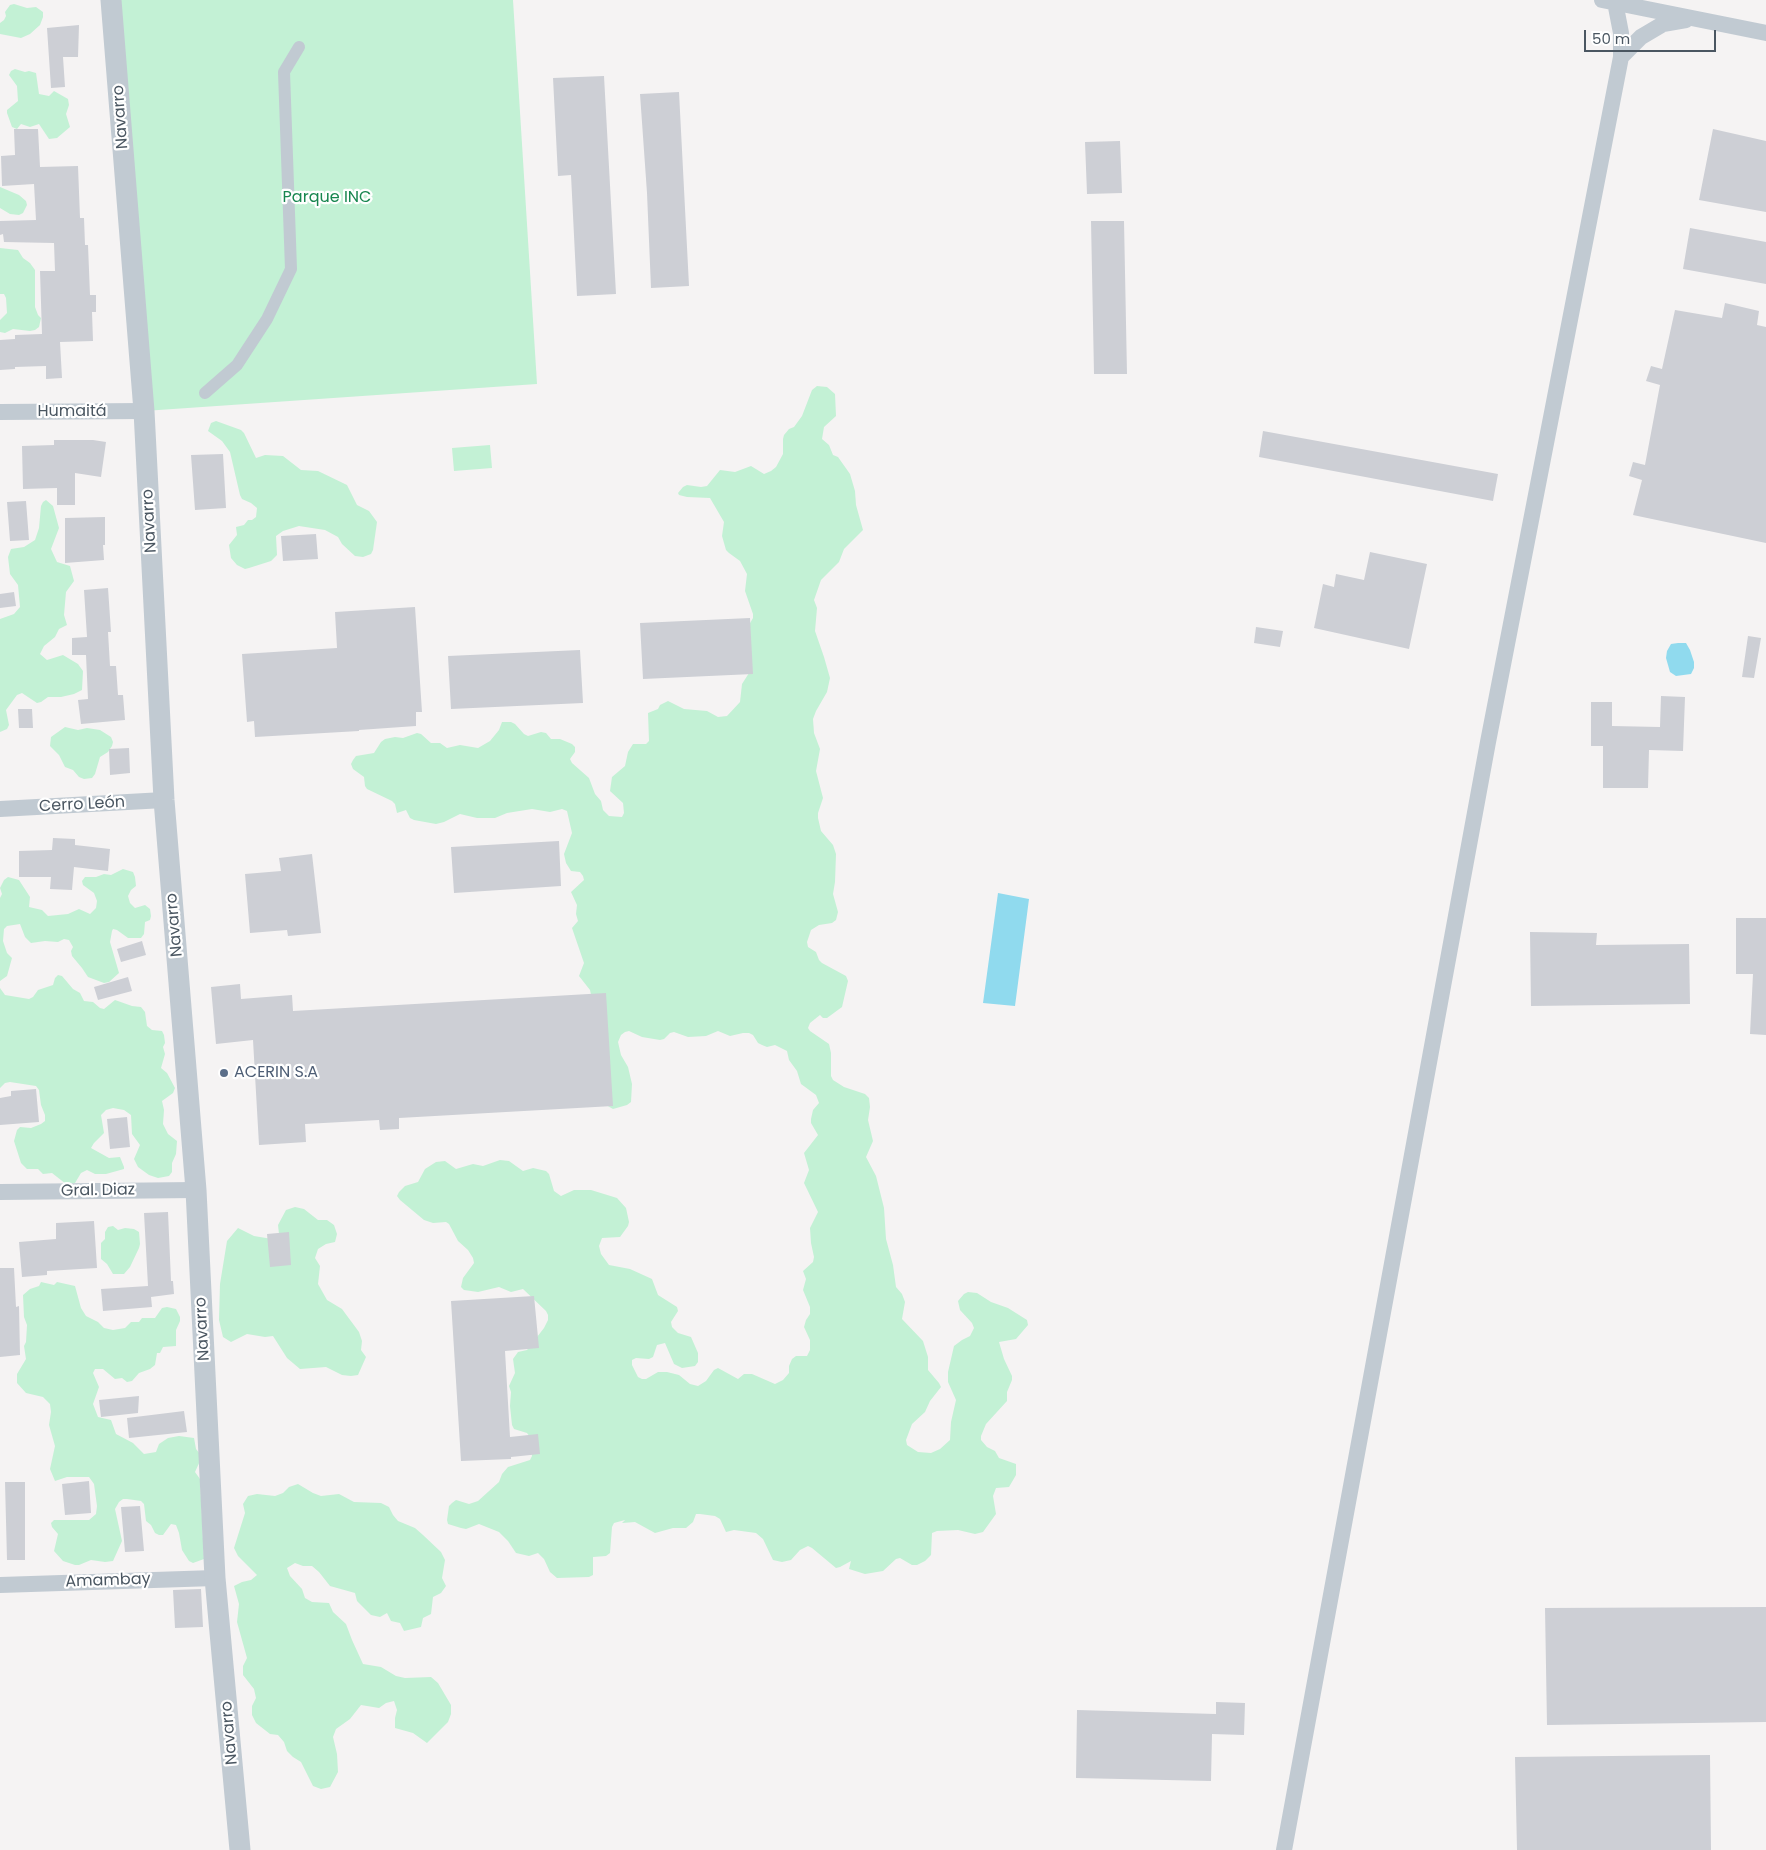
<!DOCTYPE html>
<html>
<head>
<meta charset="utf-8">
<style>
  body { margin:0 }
  #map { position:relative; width:1766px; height:1850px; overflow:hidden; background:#f5f3f3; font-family:Poppins,sans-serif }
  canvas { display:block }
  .scale { position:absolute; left:1584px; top:30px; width:132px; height:22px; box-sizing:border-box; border:2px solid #4a5661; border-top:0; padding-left:6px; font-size:15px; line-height:18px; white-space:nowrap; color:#4a5661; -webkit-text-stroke:4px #fff; paint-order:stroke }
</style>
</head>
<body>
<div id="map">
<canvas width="1766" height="1850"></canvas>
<div class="scale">50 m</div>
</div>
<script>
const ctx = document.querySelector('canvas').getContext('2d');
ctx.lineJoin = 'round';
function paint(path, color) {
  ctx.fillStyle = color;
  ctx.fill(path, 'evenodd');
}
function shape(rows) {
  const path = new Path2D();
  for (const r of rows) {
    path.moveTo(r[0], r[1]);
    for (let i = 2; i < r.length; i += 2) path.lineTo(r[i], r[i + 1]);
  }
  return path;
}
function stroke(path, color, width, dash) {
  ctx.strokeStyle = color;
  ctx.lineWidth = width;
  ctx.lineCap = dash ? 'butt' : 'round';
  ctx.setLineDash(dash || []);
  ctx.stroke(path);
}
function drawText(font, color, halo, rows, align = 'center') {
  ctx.font = font + ' Poppins,sans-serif';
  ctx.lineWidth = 4.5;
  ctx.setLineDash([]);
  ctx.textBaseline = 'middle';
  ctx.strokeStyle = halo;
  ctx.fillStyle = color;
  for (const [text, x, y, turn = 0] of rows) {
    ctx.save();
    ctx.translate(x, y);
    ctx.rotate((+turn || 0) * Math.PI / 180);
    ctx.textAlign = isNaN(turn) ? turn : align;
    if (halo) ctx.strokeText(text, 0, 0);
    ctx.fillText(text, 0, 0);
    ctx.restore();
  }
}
paint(shape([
  [111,0,513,0,537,384,144,411],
  [14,4,27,8,36,7,43,12,43,17,40,25,30,34,21,38,0,34,0,23,4,20,6,16,5,12,10,5],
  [15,69,25,72,29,71,36,73,39,94,49,96,54,91,68,99,69,105,66,114,70,127,57,138,49,139,39,124,30,127,21,124,17,129,12,127,7,113,7,110,18,101,17,86,9,75,11,71],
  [0,187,19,195,26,201,27,205,23,213,19,215,10,214,0,208],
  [0,248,18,250,23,258,30,263,35,270,35,307,38,315,41,318,39,327,35,330,30,331,13,329,5,333,0,332,0,320,7,313,6,298,4,294,0,294],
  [817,386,827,387,835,394,836,416,824,427,822,439,829,445,833,455,838,457,850,474,855,491,856,505,863,530,844,549,839,562,821,580,814,600,817,608,815,631,824,657,830,678,827,692,816,711,813,719,814,733,820,749,816,771,823,798,818,813,818,818,821,831,833,845,836,854,835,882,833,894,838,912,836,920,832,923,819,925,811,930,807,942,808,947,816,952,819,960,822,963,846,976,848,981,842,1007,827,1018,823,1018,820,1015,810,1023,808,1028,810,1031,829,1044,831,1053,831,1076,833,1080,844,1087,865,1094,869,1098,870,1107,868,1120,873,1141,866,1157,876,1176,884,1208,886,1239,893,1265,896,1287,902,1294,905,1302,902,1319,923,1341,928,1357,928,1370,939,1383,941,1387,930,1401,925,1412,912,1424,906,1440,907,1445,918,1452,931,1453,940,1449,950,1440,951,1422,956,1400,948,1382,948,1372,954,1346,962,1340,970,1336,974,1328,972,1323,960,1310,958,1301,964,1294,968,1292,977,1293,991,1302,1008,1308,1027,1320,1028,1325,1016,1339,999,1342,1004,1359,1012,1376,1012,1380,1007,1392,1007,1401,986,1424,981,1436,981,1440,987,1447,995,1451,999,1458,1016,1464,1016,1475,1009,1487,996,1488,993,1496,996,1514,983,1532,975,1534,958,1530,937,1531,932,1533,931,1555,925,1561,917,1565,912,1565,900,1558,896,1559,883,1571,865,1574,849,1569,851,1561,840,1567,836,1568,812,1548,808,1546,800,1550,791,1560,782,1562,773,1560,763,1539,756,1533,734,1530,726,1532,720,1519,715,1516,700,1514,696,1514,693,1522,686,1528,673,1528,655,1533,635,1522,622,1523,625,1520,614,1523,612,1527,610,1553,606,1556,593,1557,593,1575,589,1577,557,1578,550,1572,544,1559,538,1553,529,1556,516,1553,508,1541,499,1532,479,1524,466,1529,461,1528,448,1524,447,1520,449,1506,452,1503,456,1500,469,1504,478,1501,499,1482,502,1474,508,1467,530,1460,532,1456,530,1437,527,1433,514,1429,512,1425,510,1406,511,1392,509,1386,515,1373,513,1359,518,1352,527,1350,544,1328,548,1320,548,1315,546,1311,523,1289,511,1292,499,1287,478,1292,464,1290,461,1287,463,1278,474,1263,473,1258,468,1250,458,1241,449,1224,446,1222,433,1223,424,1220,400,1200,397,1196,399,1192,405,1186,418,1182,425,1169,436,1162,445,1161,456,1169,473,1164,483,1166,500,1160,509,1161,523,1171,533,1168,546,1171,549,1174,554,1191,561,1196,574,1190,591,1190,617,1198,626,1208,629,1222,628,1226,620,1237,602,1238,599,1246,601,1254,609,1265,630,1269,652,1279,658,1295,677,1307,678,1311,671,1322,672,1327,678,1333,691,1337,698,1353,698,1362,695,1366,682,1368,674,1364,665,1343,657,1345,653,1357,649,1359,636,1358,632,1360,632,1365,638,1377,642,1379,646,1379,658,1372,667,1372,679,1375,690,1384,698,1386,706,1381,714,1370,718,1368,738,1379,744,1374,752,1374,775,1384,783,1380,789,1373,789,1366,792,1359,796,1356,807,1356,810,1350,810,1340,804,1327,806,1320,810,1314,810,1307,803,1290,806,1279,803,1271,813,1262,814,1257,811,1243,810,1228,818,1212,804,1183,809,1170,804,1153,818,1135,811,1123,811,1119,813,1110,819,1103,816,1095,801,1084,797,1071,789,1060,787,1051,775,1045,767,1047,762,1045,758,1043,753,1035,749,1033,743,1033,730,1036,718,1031,706,1036,688,1037,674,1032,670,1033,664,1039,660,1040,642,1037,629,1031,625,1032,621,1035,618,1042,621,1055,628,1067,632,1084,631,1102,627,1105,613,1109,606,1105,592,999,590,990,579,976,584,963,572,928,578,921,576,914,577,905,571,892,584,880,583,876,580,872,571,871,566,863,564,854,572,833,567,811,562,809,550,812,532,809,507,813,495,818,477,818,460,814,444,822,436,824,414,820,410,818,406,810,397,813,395,804,392,801,367,789,365,786,364,777,353,769,351,764,353,760,356,756,374,753,381,742,385,739,395,737,403,738,417,733,421,734,431,743,440,743,447,748,460,745,478,748,490,741,499,730,502,722,511,722,515,724,524,734,528,736,541,732,546,733,551,739,560,739,572,744,575,747,575,752,570,759,572,763,589,778,595,794,601,801,603,810,609,816,622,817,624,813,623,803,610,791,612,777,625,766,628,752,633,744,646,744,649,741,648,713,658,709,660,705,668,701,684,709,707,711,718,717,727,716,740,702,742,684,749,673,746,630,753,618,753,614,745,591,747,574,740,561,729,553,726,550,722,536,724,522,710,498,687,497,679,495,678,493,683,487,687,485,701,487,707,486,720,470,735,472,751,466,764,474,771,471,776,467,783,454,783,439,784,435,789,429,794,427,802,416,812,390],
  [216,421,241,430,244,433,256,458,265,455,283,456,301,470,318,471,347,485,357,505,369,511,377,522,373,550,371,554,363,557,355,556,342,544,338,537,325,530,299,526,283,531,276,536,277,555,271,561,249,568,245,569,237,565,231,558,229,545,237,535,236,527,244,525,248,520,252,520,256,517,257,508,251,503,242,499,240,495,230,452,222,441,208,431,211,423],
  [490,445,492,468,454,471,452,448],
  [46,500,53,506,59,528,51,549,57,562,70,566,74,581,66,592,64,615,67,625,59,629,55,637,44,646,40,654,47,660,63,655,78,664,83,671,82,690,74,694,61,697,48,697,41,702,37,703,22,693,17,695,6,710,9,725,7,729,0,732,0,619,14,614,20,607,18,585,10,574,8,557,11,549,24,547,35,540,39,528,41,506,43,502],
  [65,727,78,730,87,728,100,730,111,737,113,742,112,746,108,752,100,757,95,774,92,778,84,779,79,777,73,770,65,767,59,755,50,746,51,737],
  [123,869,133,872,135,877,136,886,131,890,128,896,130,903,135,908,145,905,150,909,151,916,150,920,145,922,144,934,141,938,128,938,117,930,113,929,112,931,110,942,119,973,109,982,104,983,88,977,82,968,72,956,71,951,73,947,69,940,64,939,58,942,45,941,31,943,25,937,20,924,7,926,4,929,3,941,7,953,12,958,7,976,0,981,0,898,2,894,0,888,4,880,8,877,19,880,30,897,29,907,42,910,48,916,68,914,79,909,90,914,96,908,97,901,94,893,83,885,82,881,85,877,96,877,104,874,111,875],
  [58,975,62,976,73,989,80,993,84,1001,93,1002,100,1008,104,1009,115,1000,132,1006,141,1007,145,1012,147,1026,152,1030,162,1031,164,1035,165,1043,163,1047,165,1054,161,1068,167,1073,175,1088,173,1093,162,1101,164,1110,163,1124,168,1134,177,1141,176,1154,172,1163,172,1172,169,1176,158,1178,149,1175,138,1167,134,1159,140,1145,132,1134,131,1115,124,1110,113,1108,106,1110,101,1115,104,1133,94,1143,91,1148,109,1158,120,1157,124,1167,124,1169,106,1174,95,1174,87,1170,81,1173,75,1183,66,1184,52,1173,43,1174,38,1169,27,1169,21,1163,14,1141,17,1130,20,1127,31,1128,41,1124,45,1121,45,1115,41,1105,39,1090,36,1086,10,1082,5,1083,0,1088,0,988,5,995,29,999,33,997,38,990,53,985,55,978],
  [295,1207,304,1209,318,1220,327,1220,334,1225,337,1234,335,1242,326,1244,318,1249,315,1258,320,1266,318,1284,327,1300,342,1309,359,1332,362,1341,361,1350,366,1357,358,1375,351,1376,342,1375,326,1367,300,1369,287,1358,273,1336,265,1337,247,1334,231,1342,223,1337,219,1320,220,1284,227,1241,238,1228,254,1236,272,1239,279,1234,278,1225,286,1210],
  [113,1226,118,1230,125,1228,134,1229,139,1232,140,1244,139,1248,130,1267,124,1274,113,1274,107,1264,101,1259,101,1243,105,1239,105,1232,108,1227],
  [41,1282,54,1285,57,1282,75,1286,81,1308,86,1316,98,1322,104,1328,113,1330,125,1328,131,1322,139,1322,142,1318,155,1318,162,1308,167,1307,176,1309,180,1317,180,1321,176,1330,176,1346,163,1347,160,1353,157,1353,155,1365,150,1369,139,1373,132,1381,127,1382,122,1378,115,1379,103,1369,95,1369,93,1373,99,1387,93,1404,98,1417,111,1420,116,1434,133,1443,144,1454,156,1452,159,1444,168,1438,179,1436,194,1438,196,1449,200,1454,200,1461,195,1472,200,1479,204,1559,193,1563,189,1561,182,1550,179,1533,176,1525,171,1524,163,1535,159,1535,155,1533,151,1525,146,1521,144,1504,141,1501,127,1499,123,1499,119,1502,115,1509,122,1541,113,1561,105,1562,91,1560,79,1565,75,1565,63,1561,54,1551,58,1534,52,1527,51,1523,54,1520,89,1520,96,1514,97,1506,94,1484,89,1477,67,1477,55,1481,50,1469,55,1446,49,1425,51,1412,50,1404,43,1397,26,1393,17,1383,17,1374,26,1359,24,1346,26,1342,27,1325,24,1317,23,1295,30,1289,39,1286],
  [298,1484,313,1493,321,1496,339,1494,354,1502,381,1503,389,1507,393,1515,398,1521,415,1528,423,1535,441,1552,445,1560,442,1578,446,1586,441,1593,433,1597,431,1614,423,1618,421,1627,404,1631,400,1623,391,1621,387,1613,380,1617,371,1615,357,1601,355,1593,330,1586,319,1572,312,1566,303,1566,295,1563,287,1568,290,1576,302,1589,305,1598,312,1602,329,1603,333,1612,346,1624,352,1640,363,1664,381,1667,396,1676,405,1678,431,1677,438,1683,451,1705,451,1714,448,1722,427,1743,413,1733,395,1728,395,1718,397,1710,394,1701,386,1703,379,1708,361,1705,350,1719,336,1729,333,1737,337,1754,338,1772,330,1787,321,1789,313,1786,301,1762,293,1757,287,1751,284,1742,278,1735,270,1734,256,1723,252,1715,252,1706,256,1698,254,1689,243,1675,243,1666,247,1658,237,1622,239,1604,234,1586,242,1582,251,1580,257,1575,238,1556,234,1548,245,1513,243,1504,248,1496,257,1494,275,1496,283,1493,289,1487]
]), '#c3f1d5');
paint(shape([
  [1678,643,1686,643,1690,650,1694,662,1694,668,1691,674,1676,676,1670,672,1666,658,1667,651,1671,644],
  [998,893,1029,899,1015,1006,983,1003]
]), '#90daee');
paint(shape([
  [79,25,78,57,63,57,65,87,51,88,47,28],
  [604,76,616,294,577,296,571,175,558,176,553,78],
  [679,92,689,286,651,288,647,193,640,94],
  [14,129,38,129,40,167,78,166,80,218,84,218,85,245,88,245,90,295,96,295,96,312,92,312,93,341,60,342,62,378,46,379,46,366,15,367,15,369,0,370,0,340,15,339,15,335,42,334,40,271,55,271,54,243,4,242,3,234,0,235,0,221,36,220,34,184,2,186,1,156,15,155],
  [1713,129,1766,141,1766,212,1699,200],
  [1120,141,1122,193,1087,194,1085,142],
  [1091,221,1124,221,1127,374,1094,374],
  [1690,228,1766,242,1766,284,1683,269],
  [1725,303,1759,311,1757,325,1766,327,1766,543,1633,515,1642,480,1629,476,1633,462,1645,465,1660,385,1646,381,1651,366,1662,369,1675,310,1722,318],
  [1263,431,1498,474,1493,501,1259,457],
  [54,440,93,440,106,442,101,477,75,473,75,505,57,505,57,488,23,489,22,446,54,445],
  [223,454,226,508,195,510,191,455],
  [26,501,29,540,10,541,7,502],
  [105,517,105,545,103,545,104,560,65,563,65,518],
  [316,534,318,559,283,561,281,536],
  [1370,552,1427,564,1409,649,1314,628,1323,584,1334,587,1336,574,1364,580],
  [108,588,111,632,108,632,110,666,116,666,118,695,123,695,125,720,81,724,78,700,88,699,86,655,72,655,72,638,87,637,84,590],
  [14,592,16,606,0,608,0,594],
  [415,607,422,712,416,712,416,726,359,730,359,731,255,737,254,721,247,722,242,654,337,648,335,612],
  [750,618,753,674,643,679,640,623],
  [1256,627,1283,631,1280,647,1254,643],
  [1748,636,1761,638,1754,678,1742,677],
  [580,650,583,703,451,709,448,656],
  [1661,696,1685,697,1683,751,1649,750,1648,788,1603,788,1603,746,1591,746,1591,702,1612,702,1612,726,1660,727],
  [18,709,32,709,33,728,19,728],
  [129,748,130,773,110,775,109,749],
  [53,838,75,839,75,845,110,849,108,871,74,867,72,890,50,889,51,877,19,877,19,851,52,850],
  [559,841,561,886,454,893,451,847],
  [312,854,321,933,288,936,287,930,250,933,245,874,281,871,279,858],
  [1736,918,1766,918,1766,1035,1750,1034,1753,974,1736,974],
  [1530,932,1597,933,1596,945,1689,944,1690,1004,1531,1006],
  [142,941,146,955,121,962,117,949],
  [128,977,132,991,98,1000,94,987],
  [240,984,241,999,292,995,293,1011,606,993,613,1106,399,1118,399,1129,380,1130,379,1120,305,1124,306,1142,259,1145,253,1040,216,1044,211,987],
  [36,1089,39,1122,0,1125,0,1098,11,1096,11,1091],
  [127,1117,130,1147,110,1149,107,1119],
  [168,1212,171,1281,173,1281,174,1294,151,1297,152,1307,103,1311,101,1289,148,1286,144,1213],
  [94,1221,97,1268,47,1271,47,1275,22,1277,19,1242,56,1239,56,1223],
  [289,1232,291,1265,270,1267,267,1234],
  [0,1268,14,1268,16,1307,19,1306,20,1355,0,1357],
  [534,1296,539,1348,505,1351,510,1437,538,1434,540,1454,511,1457,511,1459,461,1461,451,1301],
  [139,1396,138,1413,101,1417,99,1400],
  [184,1411,187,1432,129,1438,127,1418],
  [89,1481,91,1513,65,1515,62,1484],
  [5,1482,25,1482,25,1560,7,1560],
  [140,1506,144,1551,125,1552,121,1507],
  [201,1589,203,1627,175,1628,173,1590],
  [1766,1607,1766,1722,1547,1725,1545,1608],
  [1216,1702,1245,1703,1244,1735,1212,1734,1211,1781,1076,1778,1077,1710,1216,1714],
  [1710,1755,1711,1850,1517,1850,1515,1757]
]), '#cdcfd5');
stroke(shape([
  [205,393,237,365,267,319,291,269,284,72,299,47]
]), '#c1cad2', 12);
stroke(shape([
  [1602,0,1766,33],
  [1621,57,1641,37,1663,24,1686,20],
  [0,412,144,411],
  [0,809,164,800],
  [0,1192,196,1190],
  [0,1585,215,1578],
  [1284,1850,1488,742,1621,57,1621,33,1615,2]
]), '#c1cad2', 16);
stroke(shape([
  [111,0,144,411,164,800,196,1190,215,1578,240,1850]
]), '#c1cad2', 21);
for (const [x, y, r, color] of [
  [224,1073,5,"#5c6f8a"]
]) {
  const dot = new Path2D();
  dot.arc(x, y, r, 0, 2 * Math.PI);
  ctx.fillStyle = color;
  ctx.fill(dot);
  stroke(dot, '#fff', 2);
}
drawText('16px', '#4a5661', '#fff', [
  ["Navarro",121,117,-94],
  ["Humaitá",72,412],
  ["Navarro",150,521,-93],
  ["Cerro León",82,805,-3],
  ["Navarro",175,925,-95],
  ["Gral. Diaz",98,1191,-1],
  ["Navarro",203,1329,-93],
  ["Amambay",108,1581,-2],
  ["Navarro",230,1733,-95]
]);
drawText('16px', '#17864f', '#fff', [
  ["Parque INC",327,198]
]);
drawText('16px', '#4e5e75', '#fff', [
  ["ACERIN S.A",234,1073]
], 'left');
</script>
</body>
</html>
